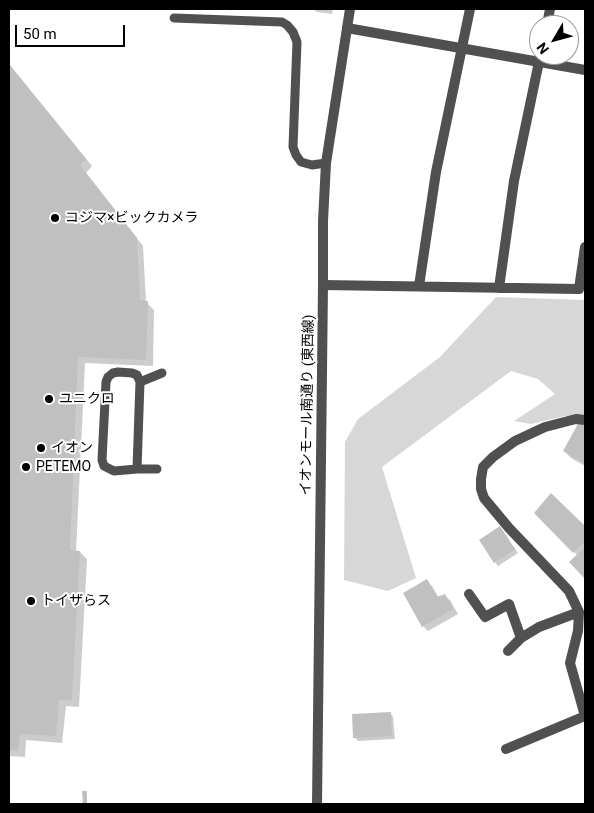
<!DOCTYPE html>
<meta charset="utf-8">
<style>
body{margin:0}
#map{position:relative;width:594px;height:813px;overflow:hidden;background:#fff;font-family:Roboto,sans-serif}
canvas{display:block}
.frame{position:absolute;inset:0;border:10px solid #000;pointer-events:none}
.north{position:absolute;left:529px;top:15px;width:50px;height:50px;box-sizing:border-box;background:#fff;border:1px solid #999;border-radius:50%;rotate:233deg;font-size:14px;font-weight:700;line-height:20px;text-align:center;color:#000}
.north::after{content:'';display:block;margin:auto;width:18px;height:22px;background:#000;clip-path:polygon(50% 0,100% 100%,50% 72%,0 100%)}
.scale{position:absolute;left:15px;top:25px;width:110px;height:22px;box-sizing:border-box;border:2px solid #000;border-top:0;padding-left:6px;font-size:15px;line-height:18px;white-space:nowrap;color:#000;-webkit-text-stroke:4px #fff;paint-order:stroke}
</style>
<div id="map">
<canvas width="594" height="813"></canvas>
<div class="frame"></div>
<div class="north">N</div>
<div class="scale">50 m</div>
</div>
<script>
const g = document.querySelector('canvas').getContext('2d');
g.lineJoin = 'round';
function paint(path, color) { g.fillStyle = color; g.fill(path, 'evenodd'); }
const shape = rows => new Path2D(rows.map(r => 'M' + r).join(''));
function stroke(path, color, width, dash) { g.strokeStyle = color; g.lineWidth = width; g.lineCap = dash ? 'butt' : 'round'; g.setLineDash(dash || []); g.stroke(path); }
function write(font, color, halo, rows, align = 'center') {
  g.font = font + ' Roboto,"Noto Sans JP",sans-serif'; g.lineWidth = 4; g.setLineDash([]); g.textBaseline = 'middle'; g.strokeStyle = halo; g.fillStyle = color; for (const [text, x, y, turn = 0] of rows) {
    g.save(); g.translate(x, y); g.rotate((+turn || 0) * Math.PI / 180); g.textAlign = isNaN(turn) ? turn : align; if (halo) g.strokeText(text, 0, 0); g.fillText(text, 0, 0); g.restore();
  }
}
const green = shape([
 [496,297,585,300,585,415,565,416,531,424,514,421,555,394,538,379,511,371,382,467,416,578,388,591,344,580,345,442,358,419,440,357]
]);
const shadow = shape([
 [313,9,333,9,332,14,317,12],
 [9,64,92,166,86,173,143,246,146,302,154,310,153,366,85,363,76,552,80,552,87,559,79,707,66,706,62,743,26,740,25,757,9,756],
 [580,424,585,427,585,466,571,458,564,451],
 [551,495,585,528,585,577,571,562,578,556,535,513],
 [500,528,518,553,498,566,495,562],
 [427,581,432,586,439,598,444,595,450,600,458,614,428,631,423,626],
 [390,713,393,717,395,739,358,741,354,737]
]);
const building = shape([
 [9,64,86,159,80,165,137,238,140,300,148,301,146,360,78,357,70,550,80,551,72,700,59,700,56,736,20,734,18,751,9,750],
 [579,422,585,426,585,464,563,451],
 [551,493,585,526,585,541,573,553,534,513],
 [500,526,515,549,494,563,479,540],
 [585,547,585,579,569,562],
 [427,579,437,597,445,594,453,609,422,627,403,593],
 [391,712,392,736,353,738,352,714],
 [82,791,87,791,87,804,83,804]
]);
const service = shape([
 [174,18,282,22,287,25,293,32,297,42,293,147,296,155,301,162,312,165,326,163],
 [118,372,132,373,137,375,140,382,137,469,114,471,104,466,102,460,106,382,108,377,113,373,118,372],
 [140,382,162,373],
 [137,469,157,469]
]);
const minor = shape([
 [547,25,550,9],
 [347,28,585,70],
 [323,285,579,289,585,247],
 [419,286,436,172,470,9],
 [499,288,514,181,540,57],
 [585,420,576,419,545,427,515,441,493,457,483,467,481,479,481,489,484,498,509,528,569,591,579,612,578,631,570,663,585,716],
 [469,594,485,617,509,604,521,638,539,627,579,612],
 [508,651,521,638],
 [506,749,585,716]
]);
const tertiary = shape([
 [317,804,323,285,323,221,326,163,350,9]
]);
const markers = [
 [55,218,5,"#000"],
 [49,399,5,"#000"],
 [41,448,5,"#000"],
 [26,467,5,"#000"],
 [31,601,5,"#000"]
];
const poiNames = [
 ["コジマ×ビックカメラ",65,218],
 ["ユニクロ",59,399],
 ["イオン",51,448],
 ["PETEMO",36,467],
 ["トイザらス",41,601]
];
const streetNames = [
 ["イオンモール南通り (東西線)",308,405,-89]
];
paint(green, '#d7d7d7');
paint(shadow, '#0003');
paint(building, '#c0c0c0');
stroke(service, '#505050', 9);
stroke(minor, '#505050', 10);
stroke(tertiary, '#505050', 10);
for (const [x, y, r, color] of markers) { const dot = new Path2D(); dot.arc(x, y, r, 0, 2 * Math.PI); g.fillStyle = color; g.fill(dot); stroke(dot, '#fff', 2); }
write('14px', '#000', '#fff', poiNames, 'left');
write('14px', '#000', '#fff', streetNames);
</script>
